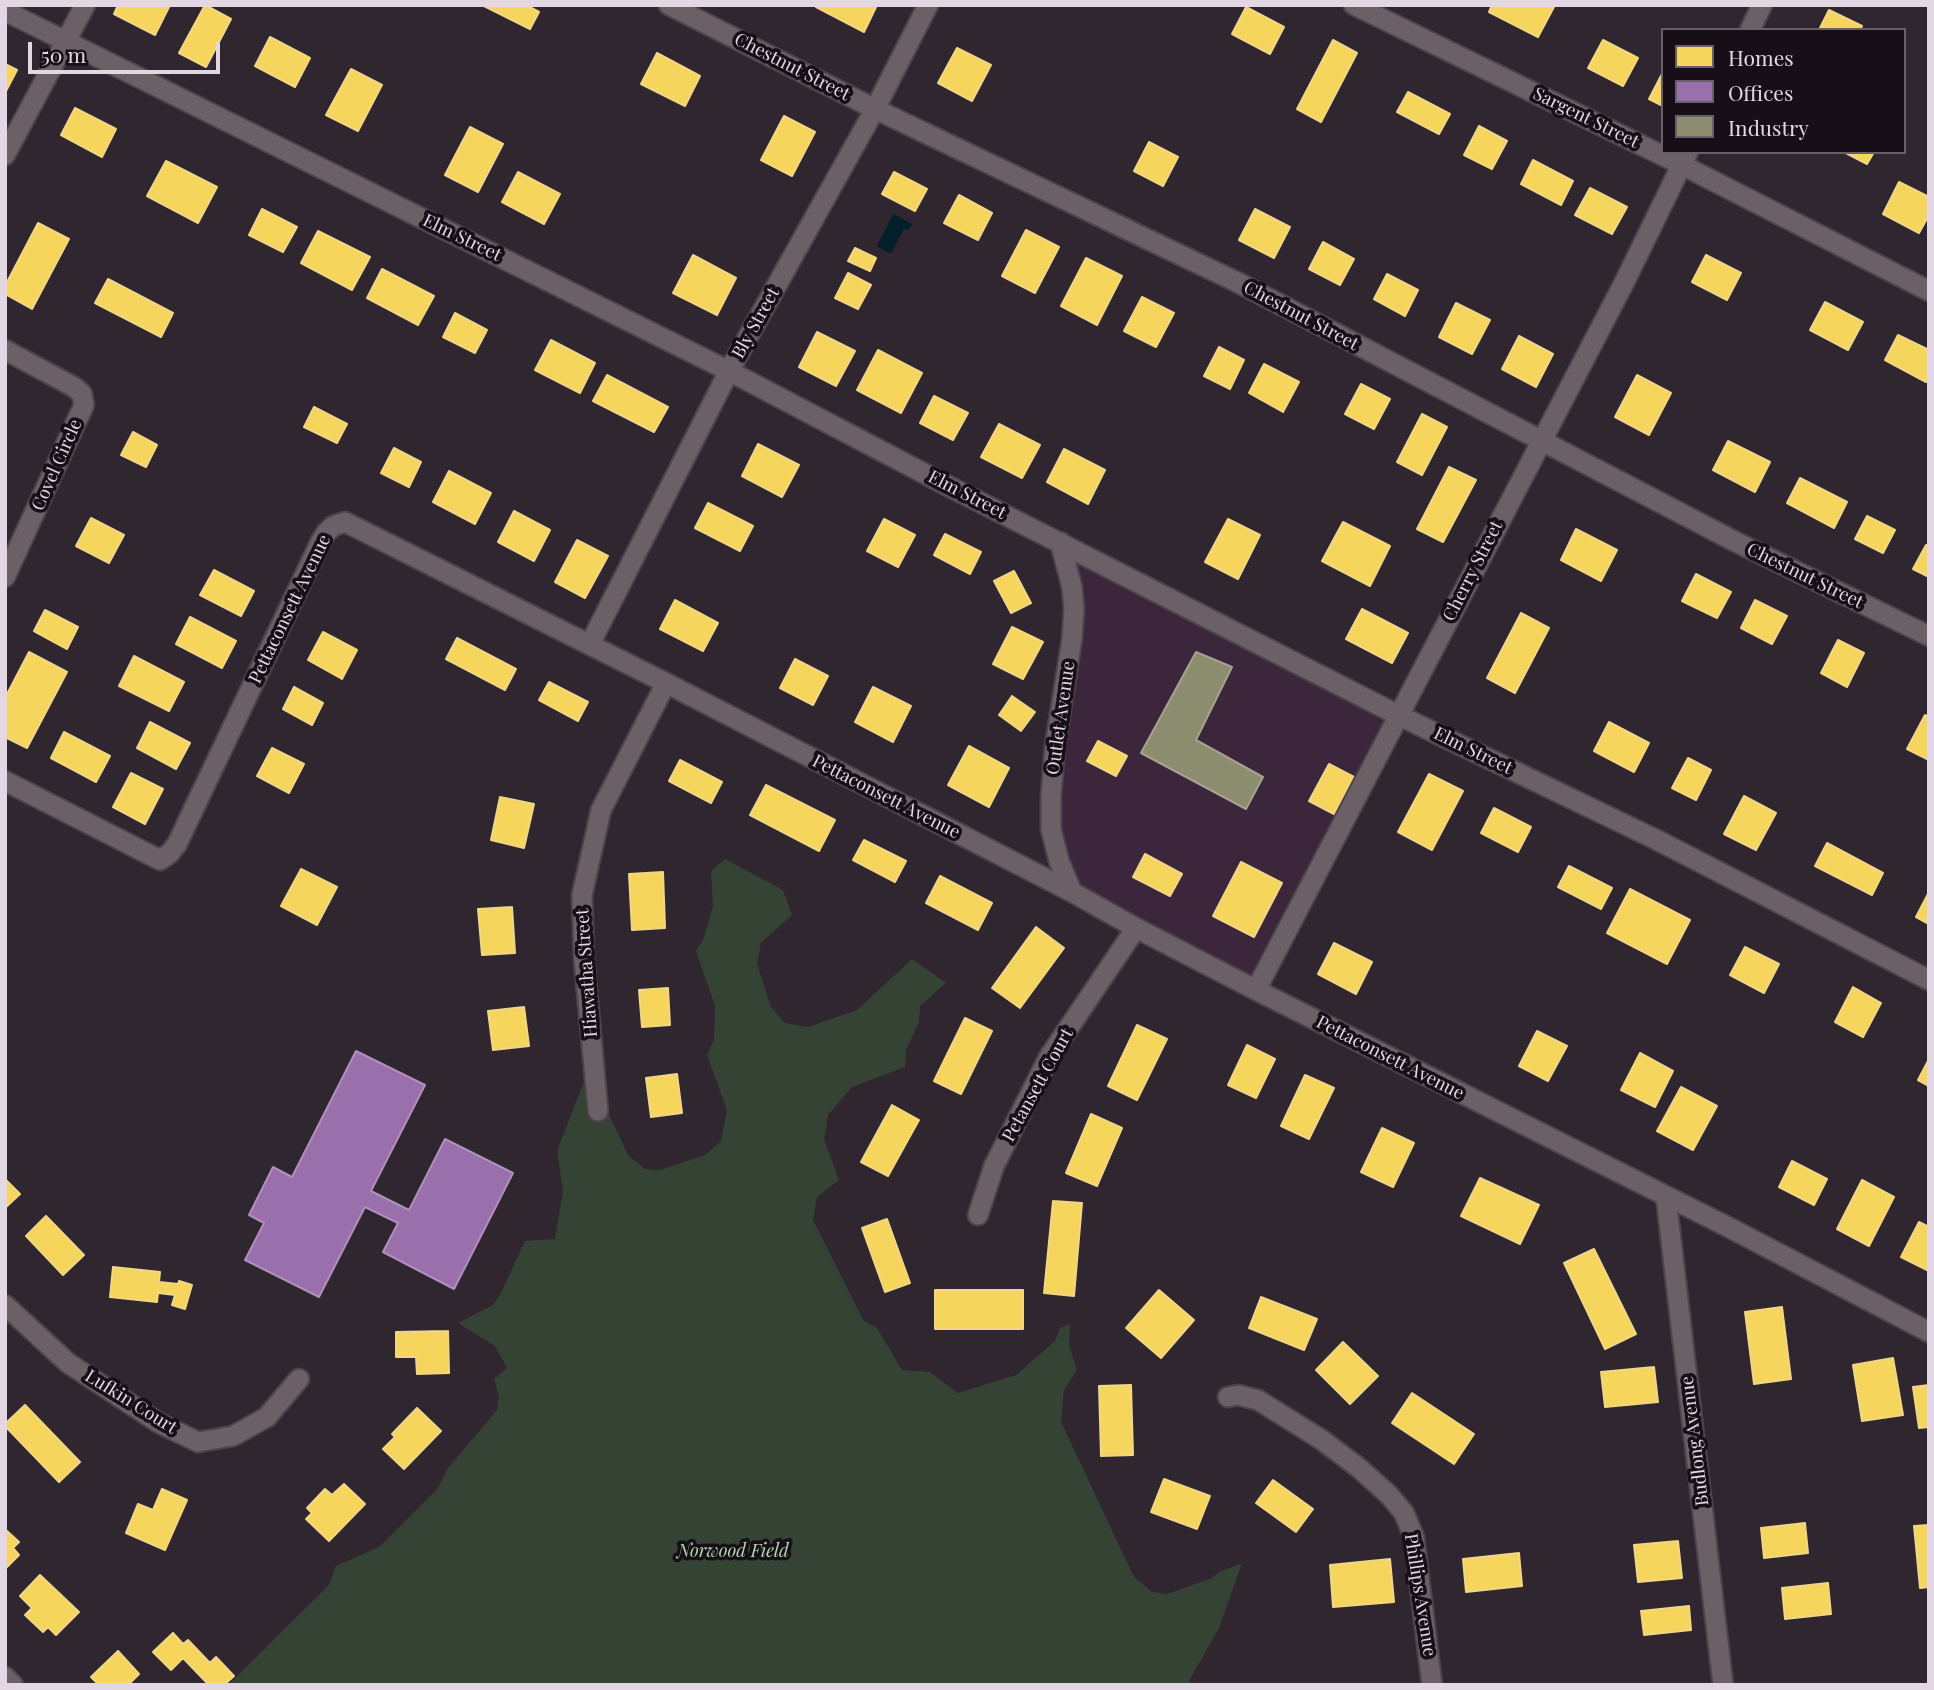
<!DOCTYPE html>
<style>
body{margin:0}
#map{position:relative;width:1934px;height:1690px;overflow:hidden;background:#302630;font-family:"Playfair Display",serif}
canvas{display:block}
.frame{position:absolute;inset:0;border:7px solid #e4d7e4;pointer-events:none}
.legend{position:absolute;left:1661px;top:28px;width:245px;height:126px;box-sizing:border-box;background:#170e17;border:2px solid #695e69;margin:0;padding:9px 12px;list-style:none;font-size:21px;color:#e4d7e4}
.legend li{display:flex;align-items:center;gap:14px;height:35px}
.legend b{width:35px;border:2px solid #695e69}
.scale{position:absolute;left:28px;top:42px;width:192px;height:32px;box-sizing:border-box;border:4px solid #e4d7e4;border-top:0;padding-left:9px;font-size:21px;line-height:24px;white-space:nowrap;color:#e4d7e4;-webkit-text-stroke:5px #170e17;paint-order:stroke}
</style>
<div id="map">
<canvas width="1934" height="1690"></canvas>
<div class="frame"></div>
<ul class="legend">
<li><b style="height:19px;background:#f6d55c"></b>Homes</li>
<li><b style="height:19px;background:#9970ab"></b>Offices</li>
<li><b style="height:19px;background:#8c8c6e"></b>Industry</li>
</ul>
<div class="scale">50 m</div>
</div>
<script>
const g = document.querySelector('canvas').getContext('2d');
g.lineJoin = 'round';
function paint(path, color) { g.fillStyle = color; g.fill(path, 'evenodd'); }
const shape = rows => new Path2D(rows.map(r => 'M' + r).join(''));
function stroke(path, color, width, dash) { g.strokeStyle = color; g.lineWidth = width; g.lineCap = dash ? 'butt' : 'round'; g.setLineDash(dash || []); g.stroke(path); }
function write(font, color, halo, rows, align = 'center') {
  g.font = font + ' "Playfair Display",serif'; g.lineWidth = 7; g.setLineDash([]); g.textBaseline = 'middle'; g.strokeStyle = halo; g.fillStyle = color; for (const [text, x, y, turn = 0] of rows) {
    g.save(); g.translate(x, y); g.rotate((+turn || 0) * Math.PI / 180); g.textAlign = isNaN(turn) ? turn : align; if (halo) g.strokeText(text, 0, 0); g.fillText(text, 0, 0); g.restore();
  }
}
const built = shape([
 [1065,553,1396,717,1259,990,1074,898,1051,804,1074,628]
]);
const green = shape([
 [725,859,783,890,792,915,761,943,757,964,771,1007,785,1023,808,1027,857,1010,912,959,946,983,920,1006,919,1022,906,1050,905,1067,852,1087,828,1115,824,1139,839,1180,817,1197,813,1220,863,1320,877,1328,902,1370,930,1372,958,1393,1016,1375,1055,1341,1060,1328,1070,1324,1069,1345,1077,1370,1064,1390,1061,1422,1134,1577,1152,1592,1167,1594,1212,1578,1219,1572,1242,1563,1219,1628,1189,1681,1192,1685,228,1685,329,1585,336,1566,379,1547,438,1488,448,1468,497,1410,499,1397,494,1379,507,1368,495,1346,458,1323,493,1305,500,1295,525,1241,555,1239,563,1191,557,1151,583,1084,596,1087,628,1155,645,1169,660,1170,705,1155,721,1141,727,1110,707,1055,714,1040,715,1006,696,951,703,940,713,906,711,871]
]);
const water = shape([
 [893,214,912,224,909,230,904,229,891,254,877,246]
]);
const homes = shape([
 [118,5,170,5,155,35,114,14,118,5],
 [205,5,231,19,206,67,179,53,205,5],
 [526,5,539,12,530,29,484,6,526,5],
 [816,5,877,5,864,32,816,7,816,5],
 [1492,5,1555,5,1538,37,1489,12,1492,5],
 [1246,7,1284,27,1270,54,1232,34,1246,7],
 [1829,10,1862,26,1860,30,1819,30,1829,10],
 [270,37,310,58,295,87,255,66,270,37],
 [1333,40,1357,53,1321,122,1297,109,1333,40],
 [1603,40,1638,58,1623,86,1588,68,1603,40],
 [957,48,991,65,972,101,938,83,957,48],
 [657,53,700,76,685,106,641,84,657,53],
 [5,64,17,70,5,93,5,64],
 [351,69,382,85,358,131,326,115,351,69],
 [1663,72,1663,106,1649,99,1663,72],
 [1408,92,1450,114,1439,134,1397,112,1408,92],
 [75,108,116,129,102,157,61,135,75,108],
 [784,116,815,132,792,176,761,160,784,116],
 [1479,126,1507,141,1492,169,1464,155,1479,126],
 [470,127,503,144,478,192,445,175,470,127],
 [1149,142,1178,157,1163,186,1134,171,1149,142],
 [1844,152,1874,152,1867,164,1844,152],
 [1533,160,1573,181,1561,205,1521,184,1533,160],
 [166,161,217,187,198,223,147,196,166,161],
 [518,172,560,194,544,224,502,202,518,172],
 [894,172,927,189,915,211,882,194,894,172],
 [1899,182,1929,197,1929,215,1919,233,1883,214,1899,182],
 [1590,188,1627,207,1612,234,1575,215,1590,188],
 [959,195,992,213,978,240,944,223,959,195],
 [262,209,297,227,283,252,249,235,262,209],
 [1255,209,1290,227,1274,258,1239,240,1255,209],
 [38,223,69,239,32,309,5,294,5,286,38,223],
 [1026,230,1059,247,1035,293,1002,276,1026,230],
 [318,231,370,257,352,290,301,263,318,231],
 [1323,242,1354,259,1340,285,1309,269,1323,242],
 [855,248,876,258,870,271,848,261,855,248],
 [693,255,736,278,717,315,673,293,693,255],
 [1706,255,1741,273,1727,300,1692,282,1706,255],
 [1086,258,1122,276,1097,325,1061,306,1086,258],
 [382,269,434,296,418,325,367,298,382,269],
 [848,273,871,285,858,309,835,298,848,273],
 [1387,274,1418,290,1405,316,1374,299,1387,274],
 [108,279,173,313,161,337,95,303,108,279],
 [1142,297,1174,313,1156,347,1124,331,1142,297],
 [1825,302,1863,322,1848,350,1810,330,1825,302],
 [1456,303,1490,320,1472,354,1439,337,1456,303],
 [455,313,487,330,475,353,443,337,455,313],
 [817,332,855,351,836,386,799,367,817,332],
 [1898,335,1929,350,1929,377,1926,382,1885,360,1898,335],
 [1519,336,1553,354,1536,387,1502,369,1519,336],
 [551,340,595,363,580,393,535,370,551,340],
 [1219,347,1244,360,1230,389,1204,376,1219,347],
 [878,350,922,373,901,413,857,390,878,350],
 [1264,364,1299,382,1283,412,1249,393,1264,364],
 [607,375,668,407,654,432,593,401,607,375],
 [1637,375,1671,393,1649,435,1615,417,1637,375],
 [1361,384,1390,399,1374,429,1345,414,1361,384],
 [934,396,968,413,953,440,920,423,934,396],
 [314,407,347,424,337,443,304,427,314,407],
 [1422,414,1447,427,1422,475,1397,462,1422,414],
 [999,424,1040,445,1022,478,981,457,999,424],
 [133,432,157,445,146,467,121,455,133,432],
 [1728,441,1770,462,1755,492,1713,470,1728,441],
 [758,444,799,465,782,497,742,476,758,444],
 [394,448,421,462,409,487,381,473,394,448],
 [1064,449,1105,470,1088,504,1047,482,1064,449],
 [1449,467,1476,480,1443,542,1417,529,1449,467],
 [449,471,491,493,475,524,433,502,449,471],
 [1800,478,1847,502,1834,528,1787,503,1800,478],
 [708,503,753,526,740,551,695,528,708,503],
 [514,511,550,530,534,561,498,542,514,511],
 [1867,516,1895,530,1883,553,1855,539,1867,516],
 [91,518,124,535,109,563,76,546,91,518],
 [884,519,915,535,898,567,867,551,884,519],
 [1228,519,1260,535,1238,579,1205,562,1228,519],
 [1343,522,1390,546,1370,586,1322,561,1343,522],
 [1576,529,1617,550,1601,581,1561,560,1576,529],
 [945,534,981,552,970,574,934,555,945,534],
 [577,540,608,556,585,598,555,582,577,540],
 [1926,545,1929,546,1929,577,1913,569,1926,545],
 [214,570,254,591,241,616,200,595,214,570],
 [1014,571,1031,603,1011,613,994,581,1014,571],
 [1696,574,1731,592,1717,618,1682,601,1696,574],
 [675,600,718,623,703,651,660,629,675,600],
 [1755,600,1787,616,1772,644,1741,628,1755,600],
 [1362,609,1408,633,1392,663,1346,639,1362,609],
 [45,610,78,627,67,649,34,631,45,610],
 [1521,613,1549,628,1515,693,1487,678,1521,613],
 [190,617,236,641,222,668,176,644,190,617],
 [1012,627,1043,642,1023,679,993,664,1012,627],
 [323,632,357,650,342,679,308,660,323,632],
 [457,638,516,669,505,690,446,659,457,638],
 [1838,640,1864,653,1847,687,1821,673,1838,640],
 [29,652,67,672,27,748,5,737,5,698,29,652],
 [134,656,184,682,169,711,119,686,134,656],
 [795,659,828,676,813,705,780,688,795,659],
 [549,682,588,702,578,721,539,700,549,682],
 [294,687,323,703,312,725,283,709,294,687],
 [873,687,911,706,893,742,855,722,873,687],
 [1012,696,1035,712,1021,731,999,715,1012,696],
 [1925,715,1929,717,1929,760,1907,749,1925,715],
 [150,722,190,743,176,769,137,748,150,722],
 [1609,722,1649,743,1634,772,1594,751,1609,722],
 [64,732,110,756,96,782,51,758,64,732],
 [1098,741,1127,756,1116,776,1087,761,1098,741],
 [969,746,1009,768,989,807,948,785,969,746],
 [272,748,304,764,289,793,257,776,272,748],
 [1688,758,1711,770,1696,800,1672,788,1688,758],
 [680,760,722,782,711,803,669,781,680,760],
 [1329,764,1354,777,1334,814,1309,801,1329,764],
 [131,773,163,789,145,824,113,807,131,773],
 [1429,774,1463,791,1432,850,1398,832,1429,774],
 [766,785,835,820,819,851,750,815,766,785],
 [1744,796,1776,813,1756,850,1724,834,1744,796],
 [500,797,534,804,524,848,491,840,500,797],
 [1494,808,1531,827,1518,852,1481,833,1494,808],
 [864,840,906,861,895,882,853,860,864,840],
 [1827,843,1883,873,1872,895,1815,866,1827,843],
 [1145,854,1182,874,1170,896,1133,877,1145,854],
 [1241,862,1282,883,1254,937,1213,916,1241,862],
 [1569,866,1612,888,1601,909,1558,887,1569,866],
 [301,869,337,887,317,925,281,906,301,869],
 [663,872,665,928,632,930,629,874,663,872],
 [940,876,992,903,978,930,926,903,940,876],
 [1630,889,1690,920,1667,964,1607,933,1630,889],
 [1929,892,1929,924,1916,917,1929,892],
 [512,907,515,953,482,955,478,909,512,907],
 [1036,927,1064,948,1020,1008,992,988,1036,927],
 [1334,943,1372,962,1356,994,1318,974,1334,943],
 [1745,947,1779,964,1764,993,1730,975,1745,947],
 [1853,987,1881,1003,1863,1037,1835,1022,1853,987],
 [668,988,670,1025,642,1027,639,990,668,988],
 [524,1007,529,1046,493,1050,488,1011,524,1007],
 [965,1018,992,1031,961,1094,934,1081,965,1018],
 [1137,1025,1167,1039,1137,1100,1108,1086,1137,1025],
 [1537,1031,1567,1046,1548,1081,1519,1066,1537,1031],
 [1247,1045,1275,1059,1256,1098,1228,1085,1247,1045],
 [1640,1053,1673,1071,1655,1107,1621,1090,1640,1053],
 [1929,1059,1929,1086,1918,1080,1929,1059],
 [677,1074,682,1113,651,1117,646,1078,677,1074],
 [1305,1075,1334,1088,1309,1139,1281,1126,1305,1075],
 [1681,1087,1717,1106,1693,1150,1657,1131,1681,1087],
 [892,1105,919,1120,888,1176,861,1162,892,1105],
 [1091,1114,1122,1128,1097,1186,1066,1173,1091,1114],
 [1382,1128,1414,1143,1393,1187,1361,1172,1382,1128],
 [1792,1161,1827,1179,1814,1205,1779,1187,1792,1161],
 [1480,1178,1539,1205,1520,1244,1461,1216,1480,1178],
 [5,1179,20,1194,5,1208,5,1179],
 [1862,1180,1894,1197,1869,1246,1837,1229,1862,1180],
 [1053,1201,1082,1203,1074,1296,1044,1293,1053,1201],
 [46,1216,84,1255,63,1275,26,1236,46,1216],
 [887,1219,910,1283,885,1292,862,1228,887,1219],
 [1919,1222,1929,1227,1929,1271,1901,1257,1919,1222],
 [1594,1249,1636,1334,1605,1349,1564,1263,1594,1249],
 [113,1267,160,1272,159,1282,178,1284,179,1281,192,1285,185,1309,172,1305,175,1295,158,1293,157,1302,110,1297,113,1267],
 [935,1290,1023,1290,1023,1329,935,1329,935,1290],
 [1159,1290,1194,1320,1161,1358,1126,1328,1159,1290],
 [1261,1297,1317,1319,1304,1350,1249,1328,1261,1297],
 [1782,1307,1791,1379,1754,1384,1745,1312,1782,1307],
 [448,1331,449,1373,417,1374,416,1357,396,1357,396,1332,448,1331],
 [1343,1342,1378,1376,1350,1404,1316,1370,1343,1342],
 [1893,1358,1903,1415,1862,1421,1853,1365,1893,1358],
 [1654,1367,1658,1402,1605,1407,1601,1372,1654,1367],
 [1131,1385,1133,1455,1101,1456,1099,1386,1131,1385],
 [1929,1385,1929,1427,1919,1428,1913,1387,1929,1385],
 [1412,1393,1474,1434,1454,1464,1392,1423,1412,1393],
 [25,1405,80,1462,59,1482,5,1426,5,1424,25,1405],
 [417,1408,441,1431,404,1469,383,1449,395,1437,392,1434,417,1408],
 [1164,1479,1210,1496,1197,1529,1151,1512,1164,1479],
 [1273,1480,1313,1509,1296,1532,1256,1503,1273,1480],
 [344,1484,365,1504,329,1541,306,1519,312,1513,307,1508,325,1489,332,1495,344,1484],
 [162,1489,187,1500,165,1550,126,1533,138,1504,153,1510,162,1489],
 [1805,1523,1808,1553,1764,1558,1761,1528,1805,1523],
 [1929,1525,1929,1587,1920,1588,1914,1526,1929,1525],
 [7,1531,19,1542,13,1548,19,1555,5,1569,5,1533,7,1531],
 [1678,1541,1682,1578,1638,1582,1634,1545,1678,1541],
 [1519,1553,1522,1586,1466,1592,1463,1559,1519,1553],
 [1390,1559,1394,1602,1333,1607,1330,1565,1390,1559],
 [40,1575,79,1612,56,1635,48,1627,43,1632,25,1615,32,1608,20,1596,40,1575],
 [1828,1583,1831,1614,1785,1619,1782,1588,1828,1583],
 [1689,1606,1691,1630,1644,1635,1641,1611,1689,1606],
 [173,1633,183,1644,188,1640,210,1663,216,1657,234,1676,224,1685,209,1685,183,1658,171,1670,153,1652,173,1633],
 [118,1651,139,1674,128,1685,99,1685,91,1677,118,1651]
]);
const offices = shape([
 [356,1051,425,1085,371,1191,409,1210,445,1139,513,1173,454,1289,383,1252,398,1223,365,1207,319,1297,245,1260,264,1223,249,1215,273,1167,292,1177,356,1051]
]);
const industry = shape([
 [1196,652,1232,667,1196,740,1263,777,1246,809,1141,753,1196,652]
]);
const minor = shape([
 [669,5,875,109,1239,283,1734,541,1929,636],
 [1354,5,1682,165,1929,291],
 [5,11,729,371,950,487,1398,715,1657,840,1929,980],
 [1750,30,1762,5],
 [5,155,85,5],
 [5,350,74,387,82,394,84,405,5,577],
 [1060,542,1072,587,1074,609,1072,639,1055,746,1051,796,1051,829,1059,861,1072,892],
 [590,644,729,371,875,109,928,5],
 [5,781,160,860,170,853,177,844,321,541,326,533,333,526,345,522,666,683,1072,892,1136,928,1256,990,1732,1229,1929,1332],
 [1256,990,1624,283,1688,152],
 [598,1111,584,959,582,895,601,810,666,683],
 [1666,1197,1723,1685],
 [978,1215,994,1166,1049,1057,1136,928],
 [5,1305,68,1363,159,1423,198,1442,233,1436,267,1417,299,1379],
 [1228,1397,1238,1395,1258,1400,1322,1440,1359,1468,1389,1495,1404,1513,1414,1537,1432,1685],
 [5,1677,13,1685]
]);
const streetNames = [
 ["Chestnut Street",792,67,27],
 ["Sargent Street",1586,118,26],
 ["Elm Street",462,238,26],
 ["Chestnut Street",1301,316,28],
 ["Bly Street",756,323,-61],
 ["Covel Circle",57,465,-66],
 ["Elm Street",967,495,27],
 ["Cherry Street",1473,571,-63],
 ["Chestnut Street",1805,576,26],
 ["Pettaconsett Avenue",290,609,-64],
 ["Outlet Avenue",1061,718,-82],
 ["Elm Street",1473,751,26],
 ["Pettaconsett Avenue",886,797,27],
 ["Hiawatha Street",587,973,-94],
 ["Pettaconsett Avenue",1390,1058,27],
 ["Petansett Court",1038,1085,-61],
 ["Lufkin Court",131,1402,32],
 ["Budlong Avenue",1695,1441,-97],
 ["Phillips Avenue",1420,1595,81]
];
const parkNames = [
 ["Norwood Field",733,1551]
];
paint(built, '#3c263c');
paint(green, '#344333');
paint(water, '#041f2c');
paint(homes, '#f6d55c');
stroke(homes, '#f1d685', 2);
paint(offices, '#9970ab');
stroke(offices, '#b08fbc', 2);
paint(industry, '#8c8c6e');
stroke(industry, '#a6a291', 2);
stroke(minor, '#4c434c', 23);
stroke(minor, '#6b6066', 19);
write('18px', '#e4d7e4', '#170e17', streetNames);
write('italic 18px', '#b1dbad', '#170e17', parkNames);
</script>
